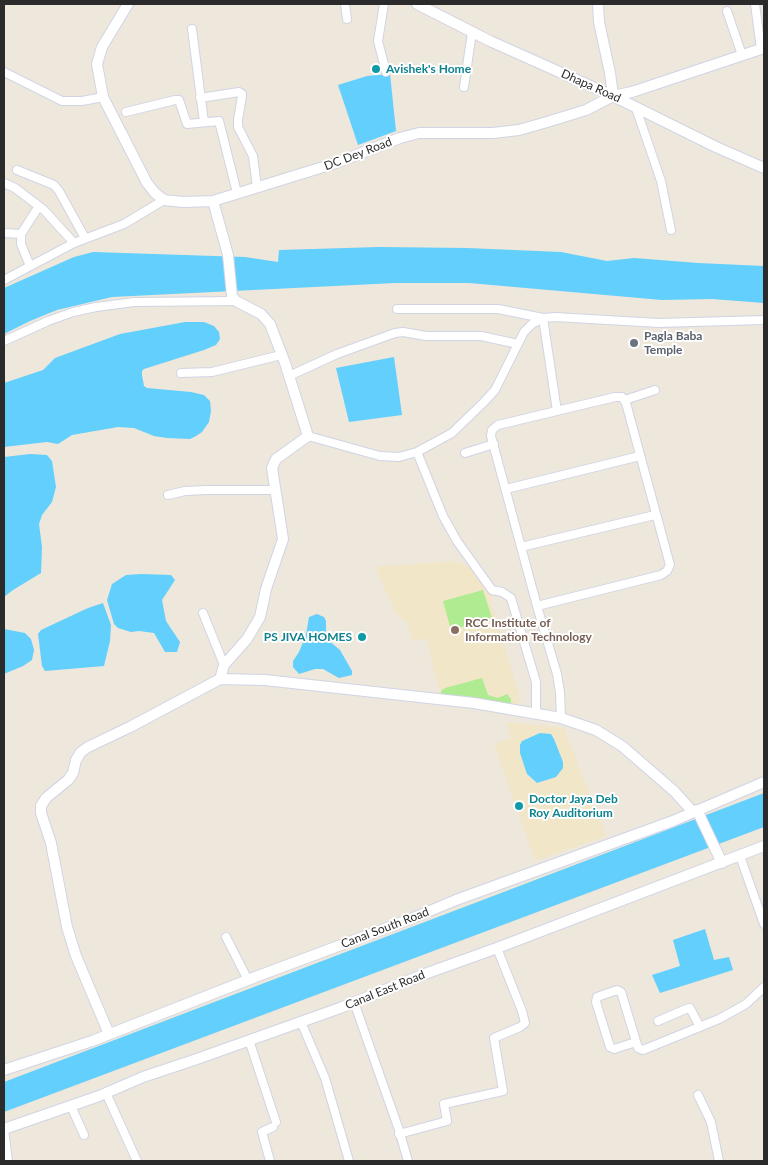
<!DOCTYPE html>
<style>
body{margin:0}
#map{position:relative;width:768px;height:1165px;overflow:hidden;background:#eee7db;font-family:Lato,sans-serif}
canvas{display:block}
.frame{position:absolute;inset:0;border:5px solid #2b2b2b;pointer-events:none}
</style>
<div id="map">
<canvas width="768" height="1165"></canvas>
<div class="frame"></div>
</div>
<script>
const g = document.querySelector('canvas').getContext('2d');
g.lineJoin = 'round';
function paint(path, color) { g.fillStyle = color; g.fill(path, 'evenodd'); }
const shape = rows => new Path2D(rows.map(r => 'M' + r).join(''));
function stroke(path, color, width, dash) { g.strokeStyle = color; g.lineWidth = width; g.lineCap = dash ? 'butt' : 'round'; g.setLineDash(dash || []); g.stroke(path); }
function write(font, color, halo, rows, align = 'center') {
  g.font = font + ' Lato,sans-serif'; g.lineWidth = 4; g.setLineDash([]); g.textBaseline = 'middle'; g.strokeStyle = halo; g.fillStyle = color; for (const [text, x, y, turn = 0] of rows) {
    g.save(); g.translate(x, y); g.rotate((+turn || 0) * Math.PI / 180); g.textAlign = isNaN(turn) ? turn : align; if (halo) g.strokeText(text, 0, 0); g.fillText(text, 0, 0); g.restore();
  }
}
const education = shape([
 [453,561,463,564,473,569,492,595,491,601,519,695,520,707,441,694,434,672,427,639,412,640,407,622,401,619,395,612,375,567],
 [506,722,564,728,606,836,535,861,494,744,511,738]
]);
const green = shape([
 [483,590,492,618,451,630,443,601],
 [482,678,488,695,498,698,507,694,511,699,511,703,507,706,443,696,441,693,441,691,445,688]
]);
const water = shape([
 [390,74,396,131,358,145,338,85,367,76],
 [379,247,467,248,561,252,607,261,634,258,698,263,764,266,764,303,712,299,662,300,469,283,395,283,112,297,57,310,30,321,4,334,4,288,74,257,93,252,245,257,278,262,279,250],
 [185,322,204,322,214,326,219,332,220,339,216,345,204,350,144,369,142,371,142,375,144,386,147,388,191,392,204,395,210,401,211,411,209,422,202,432,196,436,190,439,167,438,154,436,134,428,118,427,72,435,58,444,47,442,4,447,4,383,43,370,55,358,120,334],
 [394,357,402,415,349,422,336,368],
 [30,454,47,455,52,461,56,487,52,502,42,515,39,524,42,547,41,573,13,590,4,597,4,457],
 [141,574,171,575,175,580,162,600,166,621,180,642,177,652,165,652,154,633,139,631,131,632,118,628,114,624,107,600,112,584,126,575],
 [103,603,111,625,110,641,104,666,45,671,42,666,38,634,41,630,88,608],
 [317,614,324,617,326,621,326,636,328,640,340,650,352,671,352,675,339,678,323,669,315,669,299,674,293,667,293,661,299,652,306,635,309,617],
 [4,629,25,633,31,639,34,650,32,660,23,666,4,674],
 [540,733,551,734,554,739,563,762,563,768,556,777,537,783,527,774,520,753,520,745,522,741],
 [764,793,764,827,4,1112,4,1082],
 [705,929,714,960,729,957,733,970,660,993,652,975,680,966,673,940]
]);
const street = shape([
 [345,4,347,19],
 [384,4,378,41,386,72],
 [755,4,761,49],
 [727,11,742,55],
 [192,29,204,122],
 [4,72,62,101,82,101,103,97],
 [464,87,472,32],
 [200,98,239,92,242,94,242,96,238,120,238,127,253,156,257,187],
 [636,108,661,181,671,230],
 [126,112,175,100,179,100,187,124,219,121,237,193],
 [17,170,54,185,59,191,85,238],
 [4,183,15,188,44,210,74,243],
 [4,233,21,234],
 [30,266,21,244,21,234,39,206],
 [4,280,74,243,124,224,164,200],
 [397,309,498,309,543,318,557,411],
 [4,341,48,321,73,312,96,307,134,302,236,301],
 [181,373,212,372,281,355],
 [289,376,337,354,395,333,403,332,426,336,481,336,518,344],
 [625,400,655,390],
 [308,436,380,456,399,457,417,452,452,433,484,402,495,390,524,332,532,324,543,318,555,317,659,323,764,320],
 [417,452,443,516,457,541,492,590,502,592,511,598,536,682,536,714],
 [465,453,494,444],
 [506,489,640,456],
 [168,495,185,491,206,490,275,490],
 [521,547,655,515],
 [537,606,661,575,667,571,670,565,626,403,622,397,615,397,498,425,492,430,491,436,537,606,557,674,560,692,561,718],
 [203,613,224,665],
 [740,856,764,924],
 [226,937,248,980],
 [354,1002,399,1130,408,1161],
 [658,1021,686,1009,690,1008,700,1027],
 [301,1022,325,1078,349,1161],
 [249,1040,276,1122],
 [636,1042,614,1049,610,1047,596,1002,597,997,617,990,621,992,622,995,638,1048,643,1050,719,1019,746,1004,764,987],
 [106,1093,137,1161],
 [698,1095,711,1122,719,1161],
 [71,1106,84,1135],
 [4,1129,8,1161],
 [399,1134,447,1121,444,1104,503,1091,494,1038,520,1027,525,1023,522,1011,497,948],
 [270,1161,262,1132,273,1127]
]);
const secondary = shape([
 [128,4,102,47,97,64,103,97,147,183,155,193,164,200,183,202,213,201,336,163,400,138,419,133,493,133,519,130,547,122,586,110,613,96,632,92,764,48],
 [417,4,490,41,613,96,716,147,764,168],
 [598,4,599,22,610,73,613,96],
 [213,201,228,255,232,296,236,301,261,314,270,324,285,363,308,436,276,459,272,468,283,539,266,589,260,617,247,639,224,665,220,679],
 [697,810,722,863],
 [109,1034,76,956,67,927,51,843,41,813,41,806,46,798,68,780,73,773,76,760,81,752,88,747,130,727,220,679,265,680,474,703,561,718,596,730,622,746,674,791,693,812],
 [4,1070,92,1041,258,976,408,920,456,900,673,821,764,782],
 [4,1129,99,1096,143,1077,194,1060,340,1008,422,975,497,948,764,846]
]);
const markers = [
 [376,69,5,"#0f9aa8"],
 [634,343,5,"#6b7280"],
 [455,630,5,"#8d6e63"],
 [362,637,5,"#0f9aa8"],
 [519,806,5,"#0f9aa8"]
];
const cultureNames = [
 ["Avishek's Home",386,69],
 ["PS JIVA HOMES",352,637,"right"],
 ["Doctor Jaya Deb",529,799],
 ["Roy Auditorium",529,813]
];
const streetNames = [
 ["Dhapa Road",591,86,24],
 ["DC Dey Road",358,154,-21],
 ["Canal South Road",385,928,-21],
 ["Canal East Road",385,990,-22]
];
const worshipNames = [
 ["Pagla Baba",644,336],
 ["Temple",644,350]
];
const educationNames = [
 ["RCC Institute of",465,623],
 ["Information Technology",465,637]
];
paint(education, '#f2e6c9');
paint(green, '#aeeb91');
paint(water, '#62cffc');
stroke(street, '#d0d4e5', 10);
stroke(secondary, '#d0d4e5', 12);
stroke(street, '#fff', 8);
stroke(secondary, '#fff', 10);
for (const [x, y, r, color] of markers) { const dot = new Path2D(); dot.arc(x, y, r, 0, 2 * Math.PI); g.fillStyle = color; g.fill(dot); stroke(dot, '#fff', 2); }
write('bold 12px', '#0d838f', '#fff', cultureNames, 'left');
write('12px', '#2b2b2b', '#fff', streetNames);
write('bold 12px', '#5b616d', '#fff', worshipNames, 'left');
write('bold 12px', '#785e54', '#fff', educationNames, 'left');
</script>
